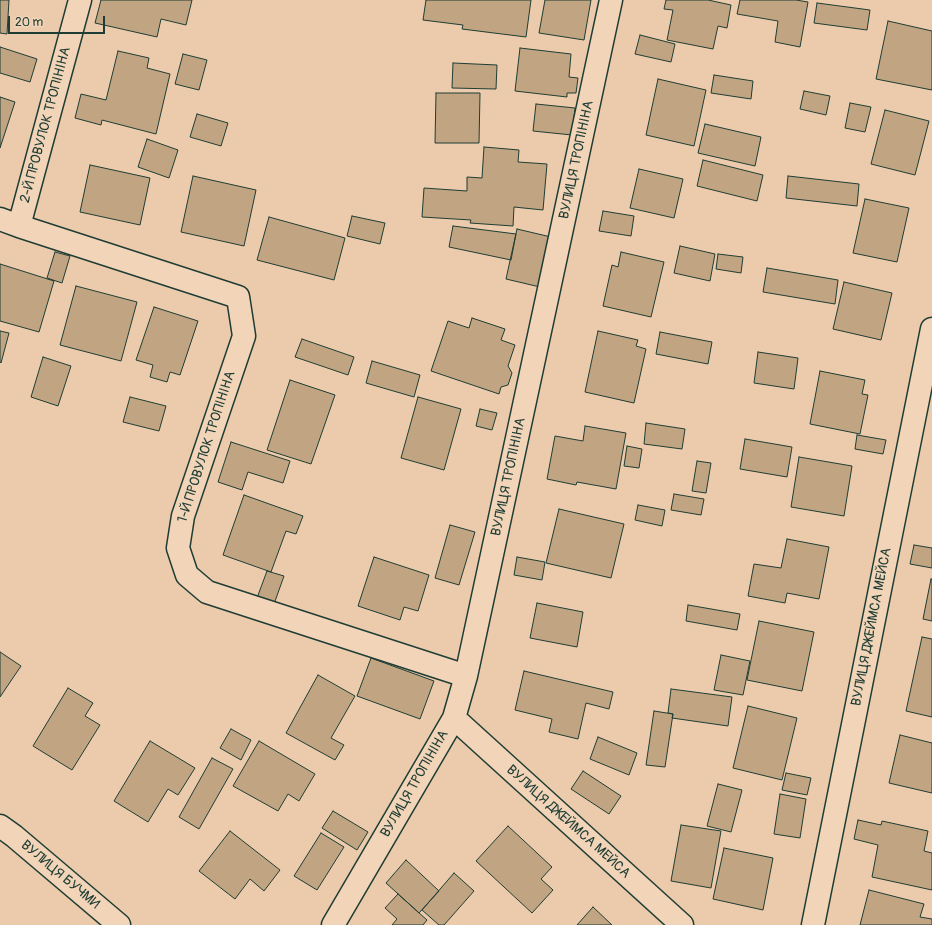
<!DOCTYPE html>
<meta charset="utf-8">
<style>
body{margin:0}
#map{position:relative;width:932px;height:925px;overflow:hidden;background:#ebcbab;font-family:Pangolin,sans-serif}
canvas{display:block}
.scale{position:absolute;left:8px;top:16px;width:97px;height:18px;box-sizing:border-box;border:2px solid #1f3d34;border-top:0;padding-left:5px;font-size:12px;line-height:14px;white-space:nowrap;color:#1f3d34;-webkit-text-stroke:3px #f2d4b8;paint-order:stroke}
</style>
<div id="map">
<canvas width="932" height="925"></canvas>
<div class="scale">20 m</div>
</div>
<script>
const g = document.querySelector('canvas').getContext('2d');
g.lineJoin = 'round';
function paint(path, color) { g.fillStyle = color; g.fill(path, 'evenodd'); }
const shape = rows => new Path2D(rows.map(r => 'M' + r).join(''));
function stroke(path, color, width, dash) { g.strokeStyle = color; g.lineWidth = width; g.lineCap = dash ? 'butt' : 'round'; g.setLineDash(dash || []); g.stroke(path); }
function write(font, color, halo, rows, align = 'center') {
  g.font = font + ' Pangolin,sans-serif'; g.lineWidth = 3; g.setLineDash([]); g.textBaseline = 'middle'; g.strokeStyle = halo; g.fillStyle = color; for (const [text, x, y, turn = 0] of rows) {
    g.save(); g.translate(x, y); g.rotate((+turn || 0) * Math.PI / 180); g.textAlign = isNaN(turn) ? turn : align; if (halo) g.strokeText(text, 0, 0); g.fillText(text, 0, 0); g.restore();
  }
}
const building = shape([
 [0,0,9,0,7,34,0,33,0,0],
 [101,0,192,0,186,25,161,19,157,37,95,23,101,0],
 [426,0,531,0,526,37,462,29,463,25,423,20,426,0],
 [545,0,591,0,584,40,539,33,545,0],
 [666,0,708,0,731,5,727,28,718,26,713,49,667,40,673,10,664,9,666,0],
 [740,0,796,0,808,2,800,47,775,42,778,21,737,14,740,0],
 [817,3,870,10,867,30,814,23,817,3],
 [888,21,932,31,932,90,876,79,888,21],
 [640,35,675,44,671,62,635,54,640,35],
 [0,47,37,59,30,82,0,73,0,47],
 [520,48,571,54,569,77,578,78,576,93,567,93,567,97,515,91,520,48],
 [118,51,149,58,147,68,170,74,156,134,102,120,101,125,75,118,81,94,106,100,118,51],
 [183,54,207,60,199,90,175,84,183,54],
 [453,63,497,65,496,89,452,88,453,63],
 [714,75,753,81,751,99,711,93,714,75],
 [658,79,706,90,694,146,646,135,658,79],
 [804,91,830,96,826,115,800,109,804,91],
 [436,93,480,93,479,143,435,143,436,93],
 [0,97,15,102,0,148,0,97],
 [850,103,871,107,865,132,845,128,850,103],
 [536,104,575,108,572,135,533,131,536,104],
 [885,110,929,121,915,175,871,164,885,110],
 [197,114,228,123,221,146,190,137,197,114],
 [705,124,761,137,755,166,698,153,705,124],
 [147,139,178,150,169,178,138,167,147,139],
 [484,147,519,150,518,162,547,164,543,210,514,207,513,226,470,223,471,220,422,217,424,188,467,191,467,177,482,178,484,147],
 [703,160,763,175,757,201,697,186,703,160],
 [90,165,150,178,140,225,80,212,90,165],
 [639,169,683,179,674,218,630,208,639,169],
 [193,176,256,190,244,246,181,232,193,176],
 [788,176,859,184,857,206,786,198,788,176],
 [865,199,909,208,897,262,853,253,865,199],
 [603,211,634,216,631,236,599,231,603,211],
 [352,216,385,223,380,244,347,236,352,216],
 [269,217,345,238,334,280,257,260,269,217],
 [453,226,516,234,511,260,449,247,453,226],
 [517,229,551,237,540,287,506,279,517,229],
 [680,246,715,254,710,281,674,273,680,246],
 [55,252,70,256,62,283,47,278,55,252],
 [621,252,664,262,651,317,603,306,612,265,618,267,621,252],
 [718,254,743,257,741,273,716,269,718,254],
 [0,264,54,281,39,332,0,321,0,264],
 [767,268,838,280,835,304,763,292,767,268],
 [844,282,892,293,881,340,833,329,844,282],
 [76,286,137,302,121,361,60,345,76,286],
 [154,307,198,321,180,375,170,372,167,382,150,377,153,365,136,360,154,307],
 [472,318,505,329,501,340,515,345,508,366,512,373,508,385,501,387,499,394,431,371,448,321,469,328,472,318],
 [0,331,9,333,1,363,0,362,0,331],
 [598,331,638,340,636,346,646,349,634,403,585,392,598,331],
 [660,332,712,342,708,364,656,354,660,332],
 [302,339,354,357,348,375,295,357,302,339],
 [758,352,798,358,794,389,754,383,758,352],
 [43,357,71,366,58,406,31,397,43,357],
 [372,361,420,375,414,397,366,383,372,361],
 [820,371,865,380,862,394,868,395,860,434,810,424,820,371],
 [290,380,335,395,311,464,267,450,290,380],
 [130,397,166,406,159,431,123,422,130,397],
 [418,397,461,409,444,470,401,458,418,397],
 [480,409,497,413,492,430,476,426,480,409],
 [646,423,685,429,682,449,644,444,646,423],
 [585,426,626,433,616,489,577,482,576,485,547,479,555,436,583,441,585,426],
 [857,435,886,440,883,454,855,449,857,435],
 [745,439,792,447,787,477,740,469,745,439],
 [231,442,290,461,283,483,248,472,242,490,218,482,231,442],
 [627,446,642,449,639,468,624,466,627,446],
 [799,457,852,466,844,516,791,507,799,457],
 [697,461,711,463,706,493,692,491,697,461],
 [674,494,704,499,701,515,671,510,674,494],
 [244,495,303,516,296,534,286,531,271,572,223,555,244,495],
 [638,505,665,510,662,526,635,520,638,505],
 [559,509,624,524,611,578,546,563,559,509],
 [450,525,475,532,459,585,435,578,450,525],
 [787,539,829,547,819,599,787,593,785,603,748,596,754,564,781,568,787,539],
 [914,545,932,548,932,568,910,564,914,545],
 [374,557,429,575,418,611,404,607,400,620,358,606,374,557],
 [517,557,545,562,542,580,514,575,517,557],
 [267,571,284,576,274,604,257,598,267,571],
 [931,579,932,579,932,621,923,619,931,579],
 [537,603,583,612,577,647,530,638,537,603],
 [688,605,740,614,737,630,686,621,688,605],
 [759,621,814,632,802,691,747,680,759,621],
 [922,637,932,639,932,717,906,711,922,637],
 [0,652,21,666,0,697,0,652],
 [721,655,750,661,743,695,714,690,721,655],
 [371,658,434,681,420,719,357,696,371,658],
 [524,671,613,692,609,709,586,703,578,739,549,732,552,719,515,710,524,671],
 [318,675,355,696,331,738,344,745,335,760,286,733,318,675],
 [68,688,93,703,85,716,100,725,72,770,33,746,68,688],
 [671,689,732,697,728,726,672,718,673,714,668,713,671,689],
 [748,706,797,718,782,780,733,768,748,706],
 [654,711,673,714,665,767,646,765,654,711],
 [231,729,251,740,241,760,220,748,231,729],
 [900,735,932,743,932,793,889,783,900,735],
 [598,737,637,753,629,775,590,759,598,737],
 [150,741,195,768,178,795,168,789,148,822,114,801,150,741],
 [259,741,315,774,299,801,288,794,278,811,233,786,259,741],
 [212,758,233,769,199,829,179,817,212,758],
 [583,771,621,796,609,814,571,789,583,771],
 [786,773,811,778,807,795,782,790,786,773],
 [718,784,742,790,731,832,707,826,718,784],
 [780,794,806,799,800,838,774,834,780,794],
 [333,811,368,832,357,850,322,828,333,811],
 [858,820,881,825,882,821,928,831,924,851,932,853,932,890,872,877,878,845,854,839,858,820],
 [681,825,721,831,711,888,671,881,681,825],
 [508,826,552,867,541,879,553,890,532,913,476,861,508,826],
 [230,831,280,870,264,891,250,879,235,899,199,871,230,831],
 [321,833,344,847,317,890,294,876,321,833],
 [724,848,773,858,763,910,713,899,724,848],
 [406,860,439,891,419,913,386,883,406,860],
 [454,873,474,891,444,925,439,925,422,910,454,873],
 [869,890,924,904,920,917,932,919,932,925,860,925,869,890],
 [398,894,427,920,423,925,392,925,397,919,385,908,398,894],
 [593,907,612,925,577,925,593,907]
]);
const minor = shape([
 [0,219,19,226,238,297,244,336,183,516,178,548,187,575,207,592,466,676],
 [19,226,80,0],
 [454,718,682,925],
 [0,826,14,836,119,925],
 [333,925,454,718,466,676,611,0],
 [813,925,932,329]
]);
const streetNames = [
 ["2-Й ПРОВУЛОК ТРОПІНІНА",46,125,-75],
 ["ВУЛИЦЯ ТРОПІНІНА",577,160,-78],
 ["1-Й ПРОВУЛОК ТРОПІНІНА",207,447,-72],
 ["ВУЛИЦЯ ТРОПІНІНА",509,477,-78],
 ["ВУЛИЦЯ ДЖЕЙМСА МЕЙСА",872,627,-79],
 ["ВУЛИЦЯ ТРОПІНІНА",415,784,-60],
 ["ВУЛИЦЯ ДЖЕЙМСА МЕЙСА",568,822,42],
 ["ВУЛИЦЯ БУЧМИ",60,875,40]
];
paint(building, '#c1a481');
stroke(building, '#1f3d34', 1);
stroke(minor, '#1f3d34', 25);
stroke(minor, '#f2d4b8', 22);
write('14px', '#1f3d34', '#f2d4b8', streetNames);
</script>
